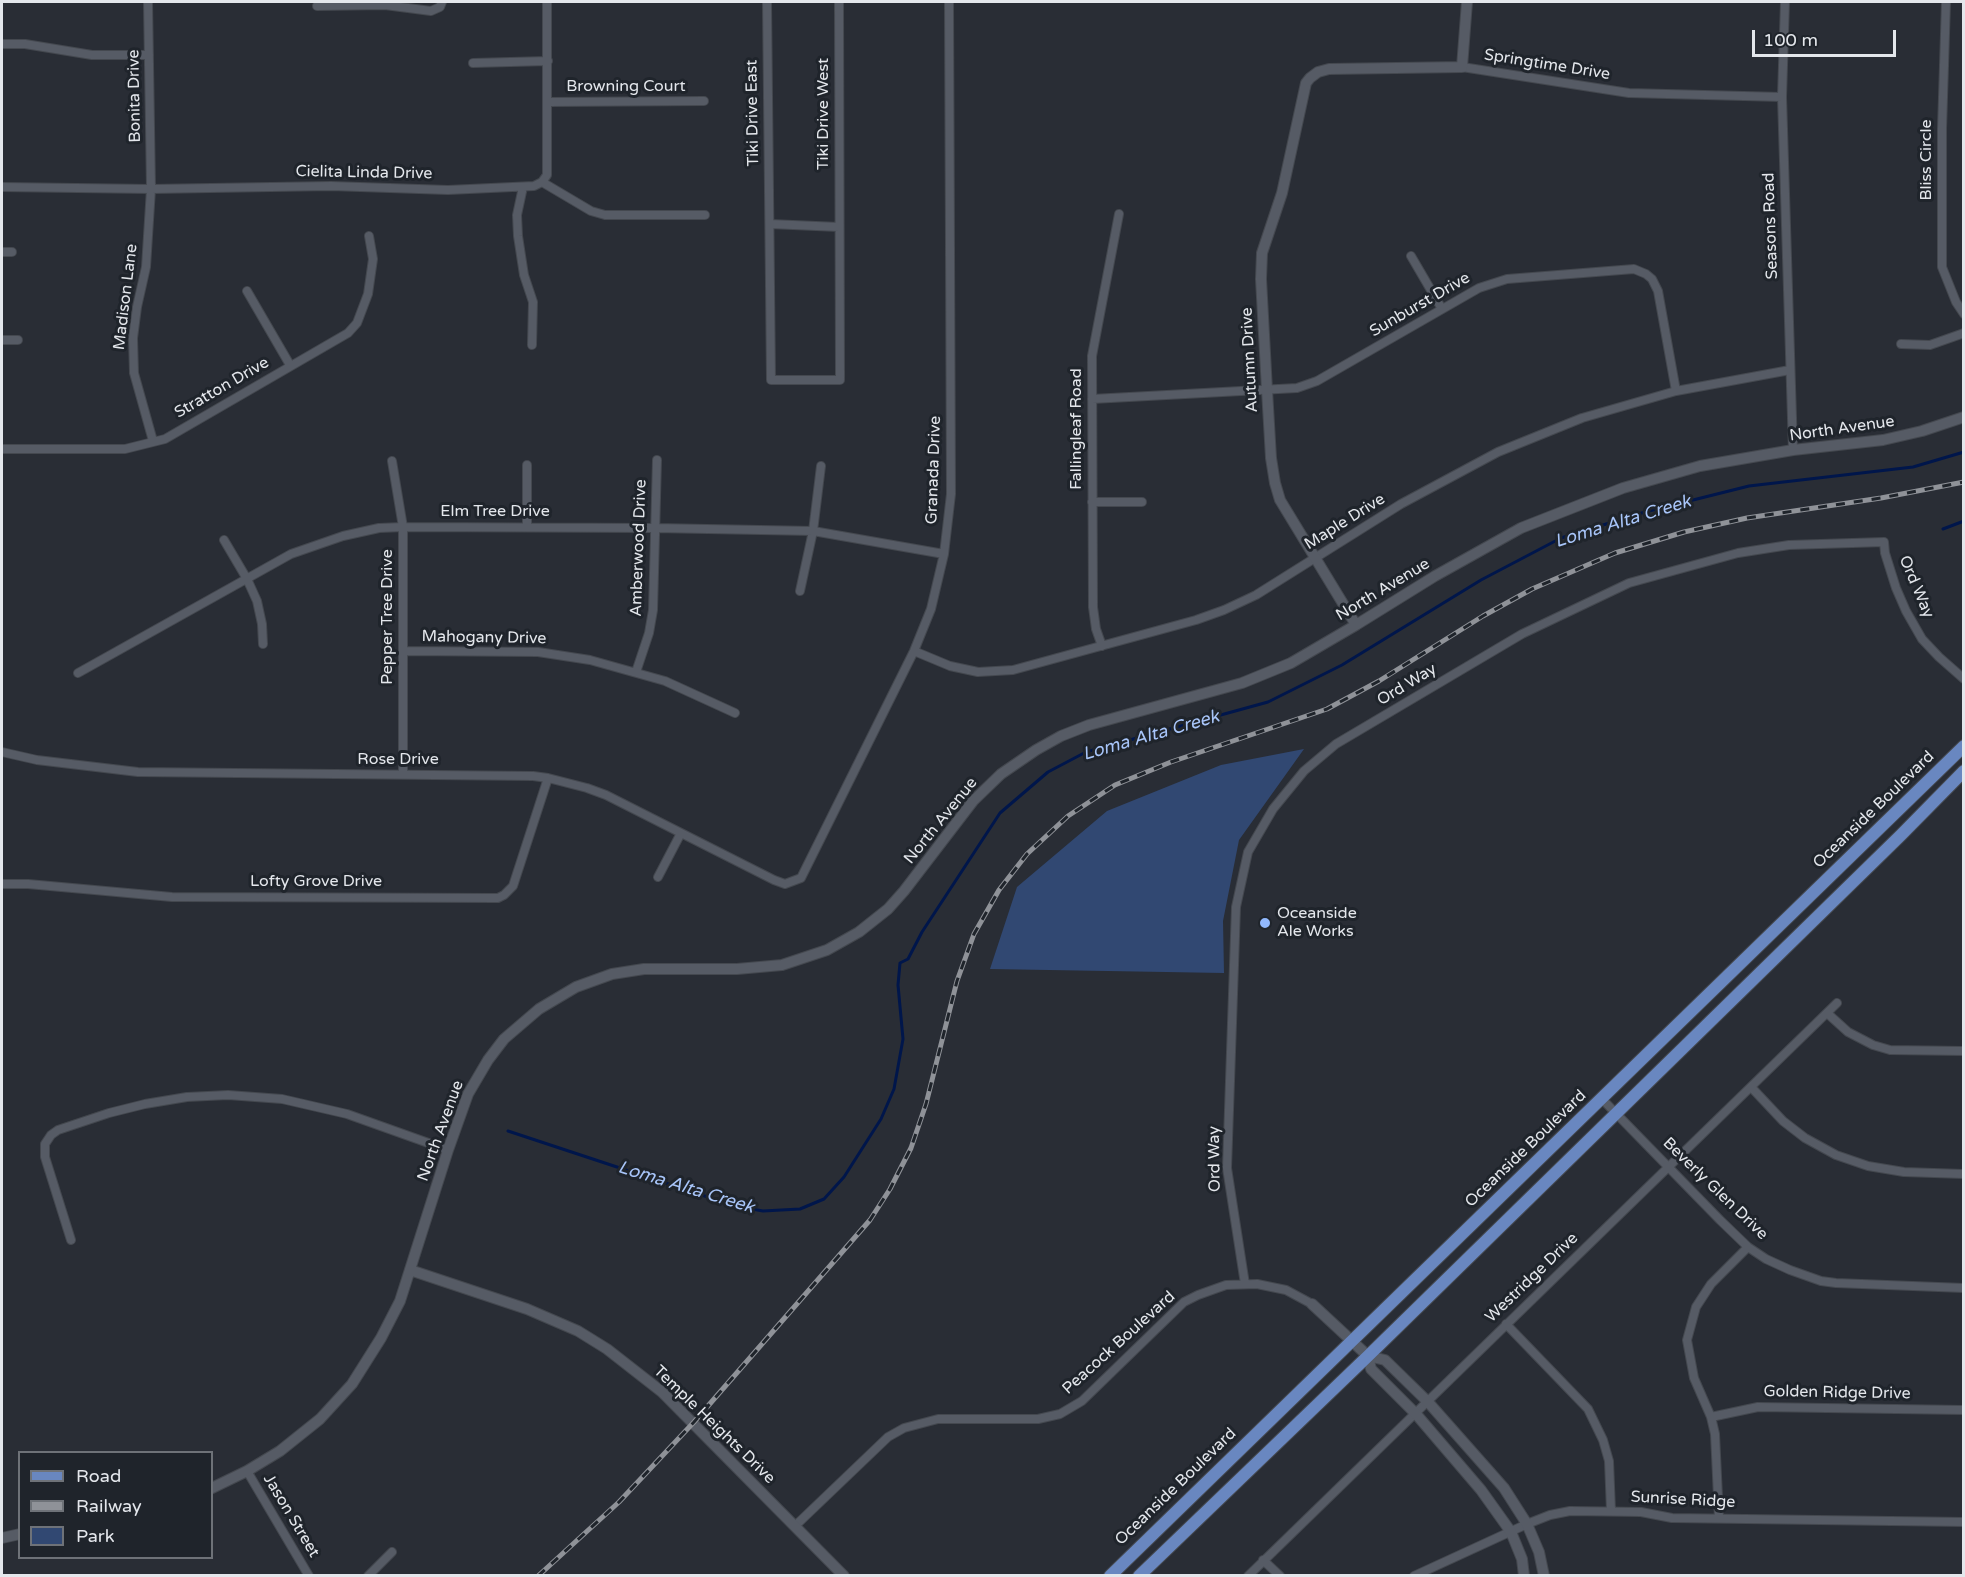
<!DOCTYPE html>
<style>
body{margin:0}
#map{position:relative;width:1965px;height:1577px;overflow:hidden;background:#292d35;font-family:"Varela Round",sans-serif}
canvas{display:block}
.frame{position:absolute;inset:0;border:3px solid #e4e7ec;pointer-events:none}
.legend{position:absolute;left:18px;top:1451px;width:195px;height:108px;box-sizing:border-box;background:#1f242b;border:2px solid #6e7278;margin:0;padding:8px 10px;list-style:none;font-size:18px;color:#e4e7ec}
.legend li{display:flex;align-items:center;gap:12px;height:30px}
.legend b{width:30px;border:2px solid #6e7278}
.scale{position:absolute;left:1752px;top:30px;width:144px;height:27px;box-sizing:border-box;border:3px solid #e4e7ec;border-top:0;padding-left:8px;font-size:18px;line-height:21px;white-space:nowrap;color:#e4e7ec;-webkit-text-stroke:4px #1f242b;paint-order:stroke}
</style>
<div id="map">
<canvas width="1965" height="1577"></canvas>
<div class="frame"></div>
<ul class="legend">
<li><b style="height:8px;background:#6987c0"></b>Road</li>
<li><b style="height:8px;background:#8f9298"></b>Railway</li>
<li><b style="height:16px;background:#314872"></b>Park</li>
</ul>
<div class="scale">100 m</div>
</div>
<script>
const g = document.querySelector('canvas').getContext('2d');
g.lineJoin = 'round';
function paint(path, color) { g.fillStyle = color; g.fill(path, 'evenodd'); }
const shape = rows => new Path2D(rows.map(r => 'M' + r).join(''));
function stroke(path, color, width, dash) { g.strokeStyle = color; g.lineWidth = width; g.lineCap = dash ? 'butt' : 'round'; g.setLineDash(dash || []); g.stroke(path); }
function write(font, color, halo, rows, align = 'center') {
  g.font = font + ' "Varela Round",sans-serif'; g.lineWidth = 6; g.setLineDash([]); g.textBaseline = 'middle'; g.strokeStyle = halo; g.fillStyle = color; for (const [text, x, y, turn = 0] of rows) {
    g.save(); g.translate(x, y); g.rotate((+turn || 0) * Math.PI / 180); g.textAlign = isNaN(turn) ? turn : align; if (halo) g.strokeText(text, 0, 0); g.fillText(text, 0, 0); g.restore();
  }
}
const green = shape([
 [1304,749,1239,840,1223,921,1224,973,990,969,1017,887,1107,811,1221,765]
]);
const stream = shape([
 [1943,529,1964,521],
 [508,1131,735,1206,763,1211,800,1209,824,1199,844,1177,881,1119,894,1089,903,1039,898,985,900,963,908,959,922,932,1000,813,1048,772,1086,752,1268,702,1342,665,1481,580,1561,538,1645,512,1749,486,1913,467,1964,452]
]);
const street = shape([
 [148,2,151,189,146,267,137,307,133,338,134,373,153,441],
 [767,2,771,380,840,380,839,2],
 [1785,2,1782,97,1793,450],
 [1946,2,1942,129,1942,267,1956,302,1964,314],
 [317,6,385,5,431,11,440,7,442,2],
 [2,44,25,44,92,55,149,55],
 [473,63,548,61],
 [1462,67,1629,93,1782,97],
 [548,102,704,101],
 [542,182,591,211,605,215,705,215],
 [2,187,151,189,331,186,448,190,534,186,542,182,547,175,547,2],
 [523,187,517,215,518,236,524,275,533,302,532,345],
 [770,224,839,227],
 [2,252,12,252],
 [1411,256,1442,309],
 [247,291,290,365],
 [2,340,18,340],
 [1901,344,1930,345,1964,333],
 [1092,399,1297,388,1317,381,1479,288,1507,279,1634,269,1646,274,1652,279,1658,291,1676,391],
 [2,449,125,449,165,439,348,333,357,323,368,294,373,259,369,236],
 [392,461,403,527,403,774],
 [527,465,527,527],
 [1092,502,1142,502],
 [224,540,247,579,257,601,262,624,263,644],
 [800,591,813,531,821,466],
 [1102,646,1096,629,1093,607,1092,356,1119,214],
 [403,651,538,652,590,660,665,681,735,713],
 [914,651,950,666,978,672,1013,670,1196,620,1224,610,1256,595,1401,504,1498,452,1582,418,1676,391,1790,370],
 [636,672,649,633,653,610,657,460],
 [78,673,291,554,343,536,379,528,403,527,655,528,813,531,944,554],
 [2,752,37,760,138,772,533,776,548,778,587,788,606,795,774,880,785,884,801,878,914,651,931,609,944,554,951,494,949,2],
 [658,877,681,833],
 [2,884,28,884,172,897,498,898,504,895,513,886,548,778],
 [1827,1013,1848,1032,1873,1045,1890,1050,1964,1051],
 [1751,1087,1783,1121,1805,1138,1836,1155,1868,1166,1904,1172,1964,1174],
 [1602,1099,1720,1220,1748,1247,1766,1259,1790,1270,1821,1281,1836,1283,1964,1288],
 [71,1240,45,1157,45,1144,51,1135,58,1130,109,1113,145,1104,187,1097,228,1095,282,1099,347,1114,448,1150],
 [1245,1284,1227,1168,1236,907,1248,852,1273,809,1304,771,1336,744,1522,634,1629,583,1738,553,1789,545,1884,542,1885,553,1896,588,1906,611,1922,639,1939,657,1964,679],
 [1506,1324,1588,1409,1603,1440,1609,1461,1611,1511],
 [1711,1417,1758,1407,1964,1410],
 [247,1471,309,1576],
 [1719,1518,1715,1434,1711,1417,1694,1378,1687,1340,1696,1307,1711,1284,1748,1247],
 [795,1526,888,1437,904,1428,938,1419,1038,1419,1060,1414,1082,1401,1184,1302,1198,1295,1226,1285,1257,1284,1286,1290,1312,1304],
 [1263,1560,1280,1576],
 [368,1576,392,1552],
 [1248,1576,1837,1003],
 [1414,1576,1527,1524,1550,1515,1570,1511,1641,1512,1672,1518,1964,1522]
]);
const secondary = shape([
 [1356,625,1280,500,1275,483,1271,458,1267,390,1261,279,1262,253,1282,193,1306,83,1310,78,1318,72,1329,69,1462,67,1467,2],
 [410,1270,527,1309,578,1331,607,1349,662,1392,844,1576],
 [1312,1304,1368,1356,1371,1369,1416,1414,1481,1490,1511,1532,1522,1559,1524,1576],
 [1368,1356,1385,1360,1428,1402,1504,1488,1527,1524,1539,1552,1544,1576],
 [212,1488,247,1471,280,1451,320,1419,352,1384,381,1338,400,1301,448,1150,468,1094,488,1060,504,1039,539,1009,576,987,612,974,644,969,737,969,782,965,827,950,859,932,888,909,904,891,973,801,1001,774,1036,750,1061,736,1089,725,1242,683,1291,663,1356,625,1435,576,1521,528,1623,488,1700,466,1793,450,1883,440,1922,431,1964,417],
 [2,1538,20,1534]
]);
const primary = shape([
 [1110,1576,1964,746],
 [1139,1576,1368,1356,1901,835,1964,771]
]);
const rail = shape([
 [538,1576,619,1502,694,1422,870,1220,890,1189,911,1148,926,1104,957,981,974,934,999,890,1027,854,1068,816,1115,785,1171,762,1327,709,1379,681,1483,616,1532,589,1615,553,1684,532,1747,518,1881,498,1964,482]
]);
const markers = [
 [1265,923,6,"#91b8fd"]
];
const streetNames = [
 ["Springtime Drive",1547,65,9],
 ["Browning Court",626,87],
 ["Bonita Drive",135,96,-91],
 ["Tiki Drive East",753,113,-91],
 ["Tiki Drive West",824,114,-90],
 ["Bliss Circle",1927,160,-90],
 ["Cielita Linda Drive",364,173,1],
 ["Seasons Road",1771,226,-92],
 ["Madison Lane",126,297,-83],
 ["Sunburst Drive",1420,305,-30],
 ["Autumn Drive",1250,360,-93],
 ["Stratton Drive",222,388,-30],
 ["Fallingleaf Road",1077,429,-90],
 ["North Avenue",1842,429,-8],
 ["Granada Drive",934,470,-88],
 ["Elm Tree Drive",495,512],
 ["Maple Drive",1345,522,-32],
 ["Amberwood Drive",639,548,-88],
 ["Ord Way",1916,587,67],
 ["North Avenue",1383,590,-31],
 ["Pepper Tree Drive",388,617,-90],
 ["Mahogany Drive",484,638,1],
 ["Ord Way",1407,685,-31],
 ["Rose Drive",398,760],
 ["Oceanside Boulevard",1874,810,-44],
 ["North Avenue",941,821,-51],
 ["Lofty Grove Drive",316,882],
 ["North Avenue",441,1131,-70],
 ["Oceanside Boulevard",1526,1149,-44],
 ["Ord Way",1215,1159,-91],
 ["Beverly Glen Drive",1715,1189,44],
 ["Westridge Drive",1532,1278,-44],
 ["Peacock Boulevard",1119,1343,-42],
 ["Golden Ridge Drive",1837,1393,1],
 ["Temple Heights Drive",714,1425,44],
 ["Oceanside Boulevard",1176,1487,-44],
 ["Sunrise Ridge",1683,1500,3],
 ["Jason Street",291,1516,59]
];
const poiNames = [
 ["Oceanside",1277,914],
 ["Ale Works",1277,932]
];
const waterNames = [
 ["Loma Alta Creek",1623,522,-17],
 ["Loma Alta Creek",1151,736,-16],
 ["Loma Alta Creek",686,1188,17]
];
paint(green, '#314872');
stroke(stream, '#00164b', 3);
stroke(street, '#44484f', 10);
stroke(secondary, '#44484f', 12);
stroke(primary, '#44484f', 14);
stroke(street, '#565b65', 8);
stroke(secondary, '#565b65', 10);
stroke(primary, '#6987c0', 12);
stroke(rail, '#8f9298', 5);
stroke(rail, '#1f242b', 3, [9]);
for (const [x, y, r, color] of markers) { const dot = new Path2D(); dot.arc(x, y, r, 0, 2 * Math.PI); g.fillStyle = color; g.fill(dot); stroke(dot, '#1f242b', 2); }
write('16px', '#e4e7ec', '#1f242b', streetNames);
write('16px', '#e4e7ec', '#1f242b', poiNames, 'left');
write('italic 18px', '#a8c5f9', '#1f242b', waterNames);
</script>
